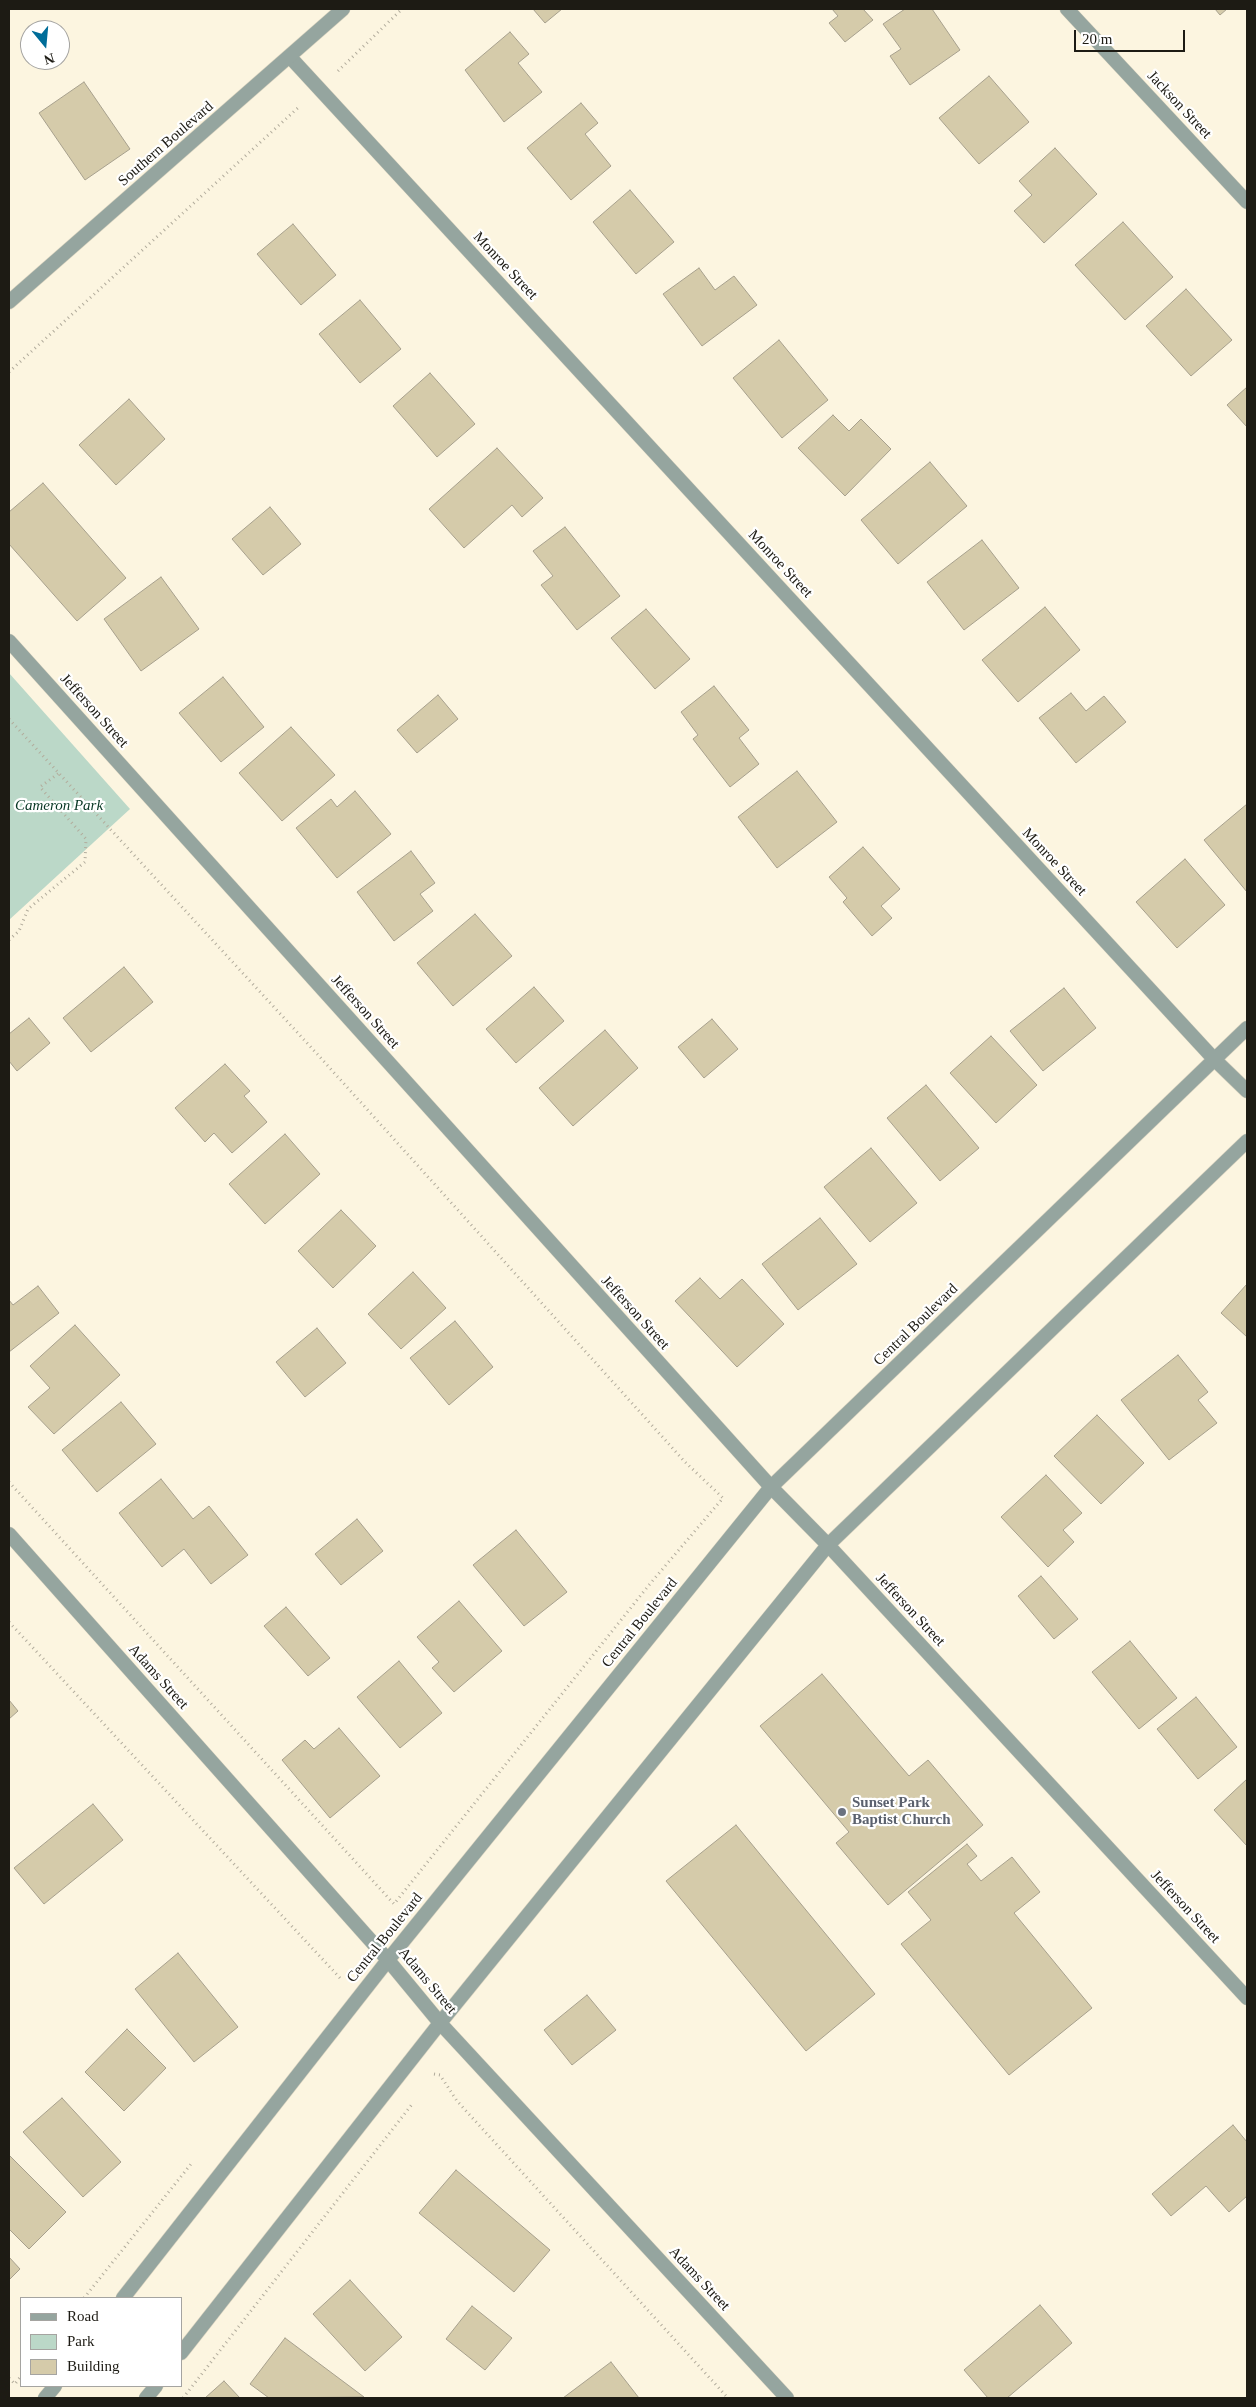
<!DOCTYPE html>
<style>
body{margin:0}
#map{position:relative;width:1256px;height:2407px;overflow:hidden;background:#fcf5e0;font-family:Georgia,serif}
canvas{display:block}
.frame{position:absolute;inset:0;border:10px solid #1d1b14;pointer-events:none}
.legend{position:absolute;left:20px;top:2297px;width:162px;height:90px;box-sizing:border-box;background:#fff;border:1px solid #a5a4a1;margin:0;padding:6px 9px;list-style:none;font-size:15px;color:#1d1b14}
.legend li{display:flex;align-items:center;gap:10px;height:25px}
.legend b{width:25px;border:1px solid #a5a4a1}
.north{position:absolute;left:20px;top:20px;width:50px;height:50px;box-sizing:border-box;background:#fff;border:1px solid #a5a4a1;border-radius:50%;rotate:163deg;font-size:14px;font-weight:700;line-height:20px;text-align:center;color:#1d1b14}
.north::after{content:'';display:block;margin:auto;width:18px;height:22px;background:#006d99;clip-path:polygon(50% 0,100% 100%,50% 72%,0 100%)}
.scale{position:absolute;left:1074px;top:30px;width:111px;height:22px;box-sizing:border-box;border:2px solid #1d1b14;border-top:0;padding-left:6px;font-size:15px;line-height:18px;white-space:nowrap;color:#1d1b14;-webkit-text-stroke:4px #fff;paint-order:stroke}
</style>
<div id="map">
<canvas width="1256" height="2407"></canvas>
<div class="frame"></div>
<ul class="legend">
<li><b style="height:6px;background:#95a59f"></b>Road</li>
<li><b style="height:14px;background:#bbd8c8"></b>Park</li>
<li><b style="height:14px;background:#d5cbaa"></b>Building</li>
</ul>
<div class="north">N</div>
<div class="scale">20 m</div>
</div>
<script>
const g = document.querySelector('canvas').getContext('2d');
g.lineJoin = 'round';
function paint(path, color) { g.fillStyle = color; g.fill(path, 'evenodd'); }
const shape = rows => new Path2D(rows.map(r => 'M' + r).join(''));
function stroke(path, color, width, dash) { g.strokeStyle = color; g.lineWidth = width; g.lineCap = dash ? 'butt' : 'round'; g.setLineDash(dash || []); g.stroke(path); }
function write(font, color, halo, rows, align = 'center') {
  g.font = font + ' Georgia,serif'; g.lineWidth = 4.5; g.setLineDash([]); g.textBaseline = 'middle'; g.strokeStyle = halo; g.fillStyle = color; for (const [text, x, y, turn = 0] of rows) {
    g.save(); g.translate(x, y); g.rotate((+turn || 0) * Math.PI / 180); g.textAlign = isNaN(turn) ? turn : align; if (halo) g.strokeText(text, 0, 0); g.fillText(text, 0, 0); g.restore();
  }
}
const green = shape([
 [9,673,130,809,9,920]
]);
const building = shape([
 [533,9,562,9,545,23,533,9],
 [832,9,863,9,873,20,845,42,829,23,838,16,832,9],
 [905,9,932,9,960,50,910,85,890,56,901,49,883,24,905,9],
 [1215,9,1227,9,1220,15,1215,9],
 [510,32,529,54,518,63,542,92,504,122,465,70,510,32],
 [989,76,1029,122,979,164,939,118,989,76],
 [84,82,130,149,85,180,39,113,84,82],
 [581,103,598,123,585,134,611,166,571,200,527,148,581,103],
 [1055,148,1097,194,1044,243,1014,211,1032,195,1019,181,1055,148],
 [630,190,674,242,636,274,593,222,630,190],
 [1123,222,1173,277,1125,320,1075,265,1123,222],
 [293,224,336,275,301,305,257,254,293,224],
 [699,268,715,290,734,276,757,305,702,346,663,294,699,268],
 [1186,289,1232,340,1191,376,1146,326,1186,289],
 [360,300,401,349,360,383,319,334,360,300],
 [779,340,828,400,782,438,733,378,779,340],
 [430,373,475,424,437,457,393,406,430,373],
 [1247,387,1247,427,1227,405,1247,387],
 [129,399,165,439,116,485,79,445,129,399],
 [833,415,849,431,861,419,891,449,845,496,798,448,833,415],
 [497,448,543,498,522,517,512,505,464,548,429,509,497,448],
 [930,462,967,506,898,564,861,520,930,462],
 [43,483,126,578,77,621,9,544,9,512,43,483],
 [270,507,301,544,263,575,232,539,270,507],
 [565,527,620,596,577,630,541,585,553,576,533,551,565,527],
 [982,540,1019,588,964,630,927,582,982,540],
 [161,577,199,629,141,671,104,619,161,577],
 [1045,607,1080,650,1018,702,982,660,1045,607],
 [646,609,690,659,655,689,611,638,646,609],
 [223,677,264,727,221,762,179,713,223,677],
 [714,686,749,730,739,738,759,764,730,787,693,739,698,735,681,712,714,686],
 [1071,693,1086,711,1104,696,1126,722,1076,763,1039,718,1071,693],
 [438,695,458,719,417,753,397,730,438,695],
 [291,727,335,775,282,821,239,773,291,727],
 [797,771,837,822,777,868,738,817,797,771],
 [355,791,391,834,337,878,296,828,331,799,337,807,355,791],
 [1247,804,1247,892,1204,840,1247,804],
 [863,847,900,889,881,906,892,918,872,936,843,902,847,898,829,877,863,847],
 [411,851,435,883,420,894,433,911,394,941,357,892,411,851],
 [1185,859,1225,905,1177,948,1136,902,1185,859],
 [475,914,512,956,453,1006,417,963,475,914],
 [124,967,153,1002,91,1052,63,1018,124,967],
 [534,987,564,1021,516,1063,486,1029,534,987],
 [1064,988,1096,1028,1043,1071,1010,1031,1064,988],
 [29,1018,50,1043,17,1071,9,1061,9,1034,29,1018],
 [712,1019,738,1049,704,1078,678,1047,712,1019],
 [605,1030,638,1068,573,1126,539,1088,605,1030],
 [991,1036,1037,1085,996,1123,950,1073,991,1036],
 [225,1064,250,1091,244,1096,267,1122,232,1153,214,1133,205,1142,175,1108,225,1064],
 [926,1085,979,1148,940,1181,887,1118,926,1085],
 [285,1134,320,1174,265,1224,229,1184,285,1134],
 [871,1148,917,1203,870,1242,824,1187,871,1148],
 [341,1210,376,1246,333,1288,298,1251,341,1210],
 [820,1218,857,1264,798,1310,762,1264,820,1218],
 [413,1272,446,1308,401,1349,368,1314,413,1272],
 [700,1278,720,1299,742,1279,784,1324,737,1367,675,1301,700,1278],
 [1247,1284,1247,1337,1221,1313,1247,1284],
 [38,1286,59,1313,9,1352,9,1300,13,1305,38,1286],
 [455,1321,493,1367,449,1405,410,1358,455,1321],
 [75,1325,120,1375,54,1434,28,1407,50,1388,30,1366,75,1325],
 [317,1328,346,1363,305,1397,276,1362,317,1328],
 [1178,1355,1208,1392,1198,1400,1217,1423,1169,1460,1121,1400,1178,1355],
 [121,1402,156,1444,97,1492,62,1450,121,1402],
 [1097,1415,1144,1463,1101,1504,1054,1456,1097,1415],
 [1046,1475,1082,1513,1063,1530,1074,1542,1048,1567,1001,1517,1046,1475],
 [161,1479,193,1519,209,1506,248,1555,211,1584,184,1549,162,1567,119,1513,161,1479],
 [357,1519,383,1551,341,1585,315,1554,357,1519],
 [516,1530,567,1592,524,1626,473,1565,516,1530],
 [1041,1576,1078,1619,1054,1639,1018,1596,1041,1576],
 [459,1601,502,1651,454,1692,432,1668,439,1662,417,1637,459,1601],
 [286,1607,330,1658,308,1676,264,1626,286,1607],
 [1130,1641,1177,1698,1139,1729,1092,1672,1130,1641],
 [399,1661,442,1713,400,1748,357,1697,399,1661],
 [822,1674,909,1776,928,1760,983,1825,888,1905,836,1843,849,1832,760,1726,822,1674],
 [1196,1697,1237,1747,1198,1779,1157,1729,1196,1697],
 [9,1700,18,1711,9,1719,9,1700],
 [339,1728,380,1776,330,1818,282,1760,305,1740,314,1749,339,1728],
 [1247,1779,1247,1846,1214,1810,1247,1779],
 [93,1804,123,1840,44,1904,14,1868,93,1804],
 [736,1825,875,1994,806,2051,666,1881,736,1825],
 [967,1844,977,1856,967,1864,981,1881,1012,1857,1040,1892,1014,1913,1092,2008,1009,2075,901,1944,931,1920,908,1892,967,1844],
 [178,1953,238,2027,194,2062,135,1989,178,1953],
 [587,1995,616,2030,572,2065,544,2030,587,1995],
 [127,2029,166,2068,124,2111,85,2072,127,2029],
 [62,2098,121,2162,83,2197,23,2132,62,2098],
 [1233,2125,1247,2142,1247,2196,1229,2212,1206,2186,1171,2216,1152,2194,1233,2125],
 [9,2155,66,2212,29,2249,9,2229,9,2155],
 [456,2170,550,2250,514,2292,419,2213,456,2170],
 [9,2257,20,2269,9,2280,9,2257],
 [350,2280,402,2337,365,2371,313,2314,350,2280],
 [1040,2305,1072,2343,1007,2398,988,2398,964,2370,1040,2305],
 [472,2306,512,2338,485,2370,446,2339,472,2306],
 [285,2338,364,2397,269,2398,250,2384,285,2338],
 [611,2362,639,2398,563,2398,611,2362],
 [224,2381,240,2398,205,2398,224,2381]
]);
const path = shape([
 [338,71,402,9],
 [9,372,300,106],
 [9,719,319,1056,685,1462,723,1498,649,1585,394,1904,9,1482],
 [9,940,19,931,28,909,85,862,86,839,40,787,59,773],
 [9,1622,340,1978],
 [434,2074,440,2075,457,2101,728,2398],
 [84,2298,191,2164],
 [9,2378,15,2384,21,2376],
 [183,2398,413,2103]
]);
const minor = shape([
 [1067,9,1247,202],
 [290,57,1214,1059,1247,1091],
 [9,641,771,1487,828,1545,1247,1998],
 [9,1534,388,1960,440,2023,787,2398],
 [123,2298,388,1960,771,1487,1247,1028],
 [181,2353,440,2023,828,1545,1247,1141],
 [45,2398,55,2386],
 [146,2398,156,2386]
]);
const tertiary = shape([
 [9,302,343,9]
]);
const markers = [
 [842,1812,5,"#6b7280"]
];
const streetNames = [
 ["Jackson Street",1179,105,47],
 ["Southern Boulevard",166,144,-41],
 ["Monroe Street",505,266,47],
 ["Monroe Street",780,564,47],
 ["Jefferson Street",94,711,48],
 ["Monroe Street",1054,862,47],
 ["Jefferson Street",365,1012,48],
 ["Jefferson Street",635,1313,48],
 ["Central Boulevard",916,1325,-44],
 ["Jefferson Street",910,1610,47],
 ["Central Boulevard",640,1623,-51],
 ["Adams Street",158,1677,48],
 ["Jefferson Street",1185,1907,47],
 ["Central Boulevard",385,1938,-51],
 ["Adams Street",427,1981,50],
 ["Adams Street",699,2279,47]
];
const parkNames = [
 ["Cameron Park",59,806]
];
const worshipNames = [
 ["Sunset Park",852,1803],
 ["Baptist Church",852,1820]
];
paint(green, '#bbd8c8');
paint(building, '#d5cbaa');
stroke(building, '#a7a08d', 1);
stroke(minor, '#d8d2bf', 15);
stroke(tertiary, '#d8d2bf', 15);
stroke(path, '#b2ac9c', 3, [1, 4]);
stroke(minor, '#95a59f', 14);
stroke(tertiary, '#95a59f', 14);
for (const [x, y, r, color] of markers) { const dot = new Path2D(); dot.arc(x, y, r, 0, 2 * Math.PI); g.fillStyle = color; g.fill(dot); stroke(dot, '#fff', 2); }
write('15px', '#1d1b14', '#fff', streetNames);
write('italic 15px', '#063522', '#fff', parkNames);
write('bold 15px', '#5b616d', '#fff', worshipNames, 'left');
</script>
